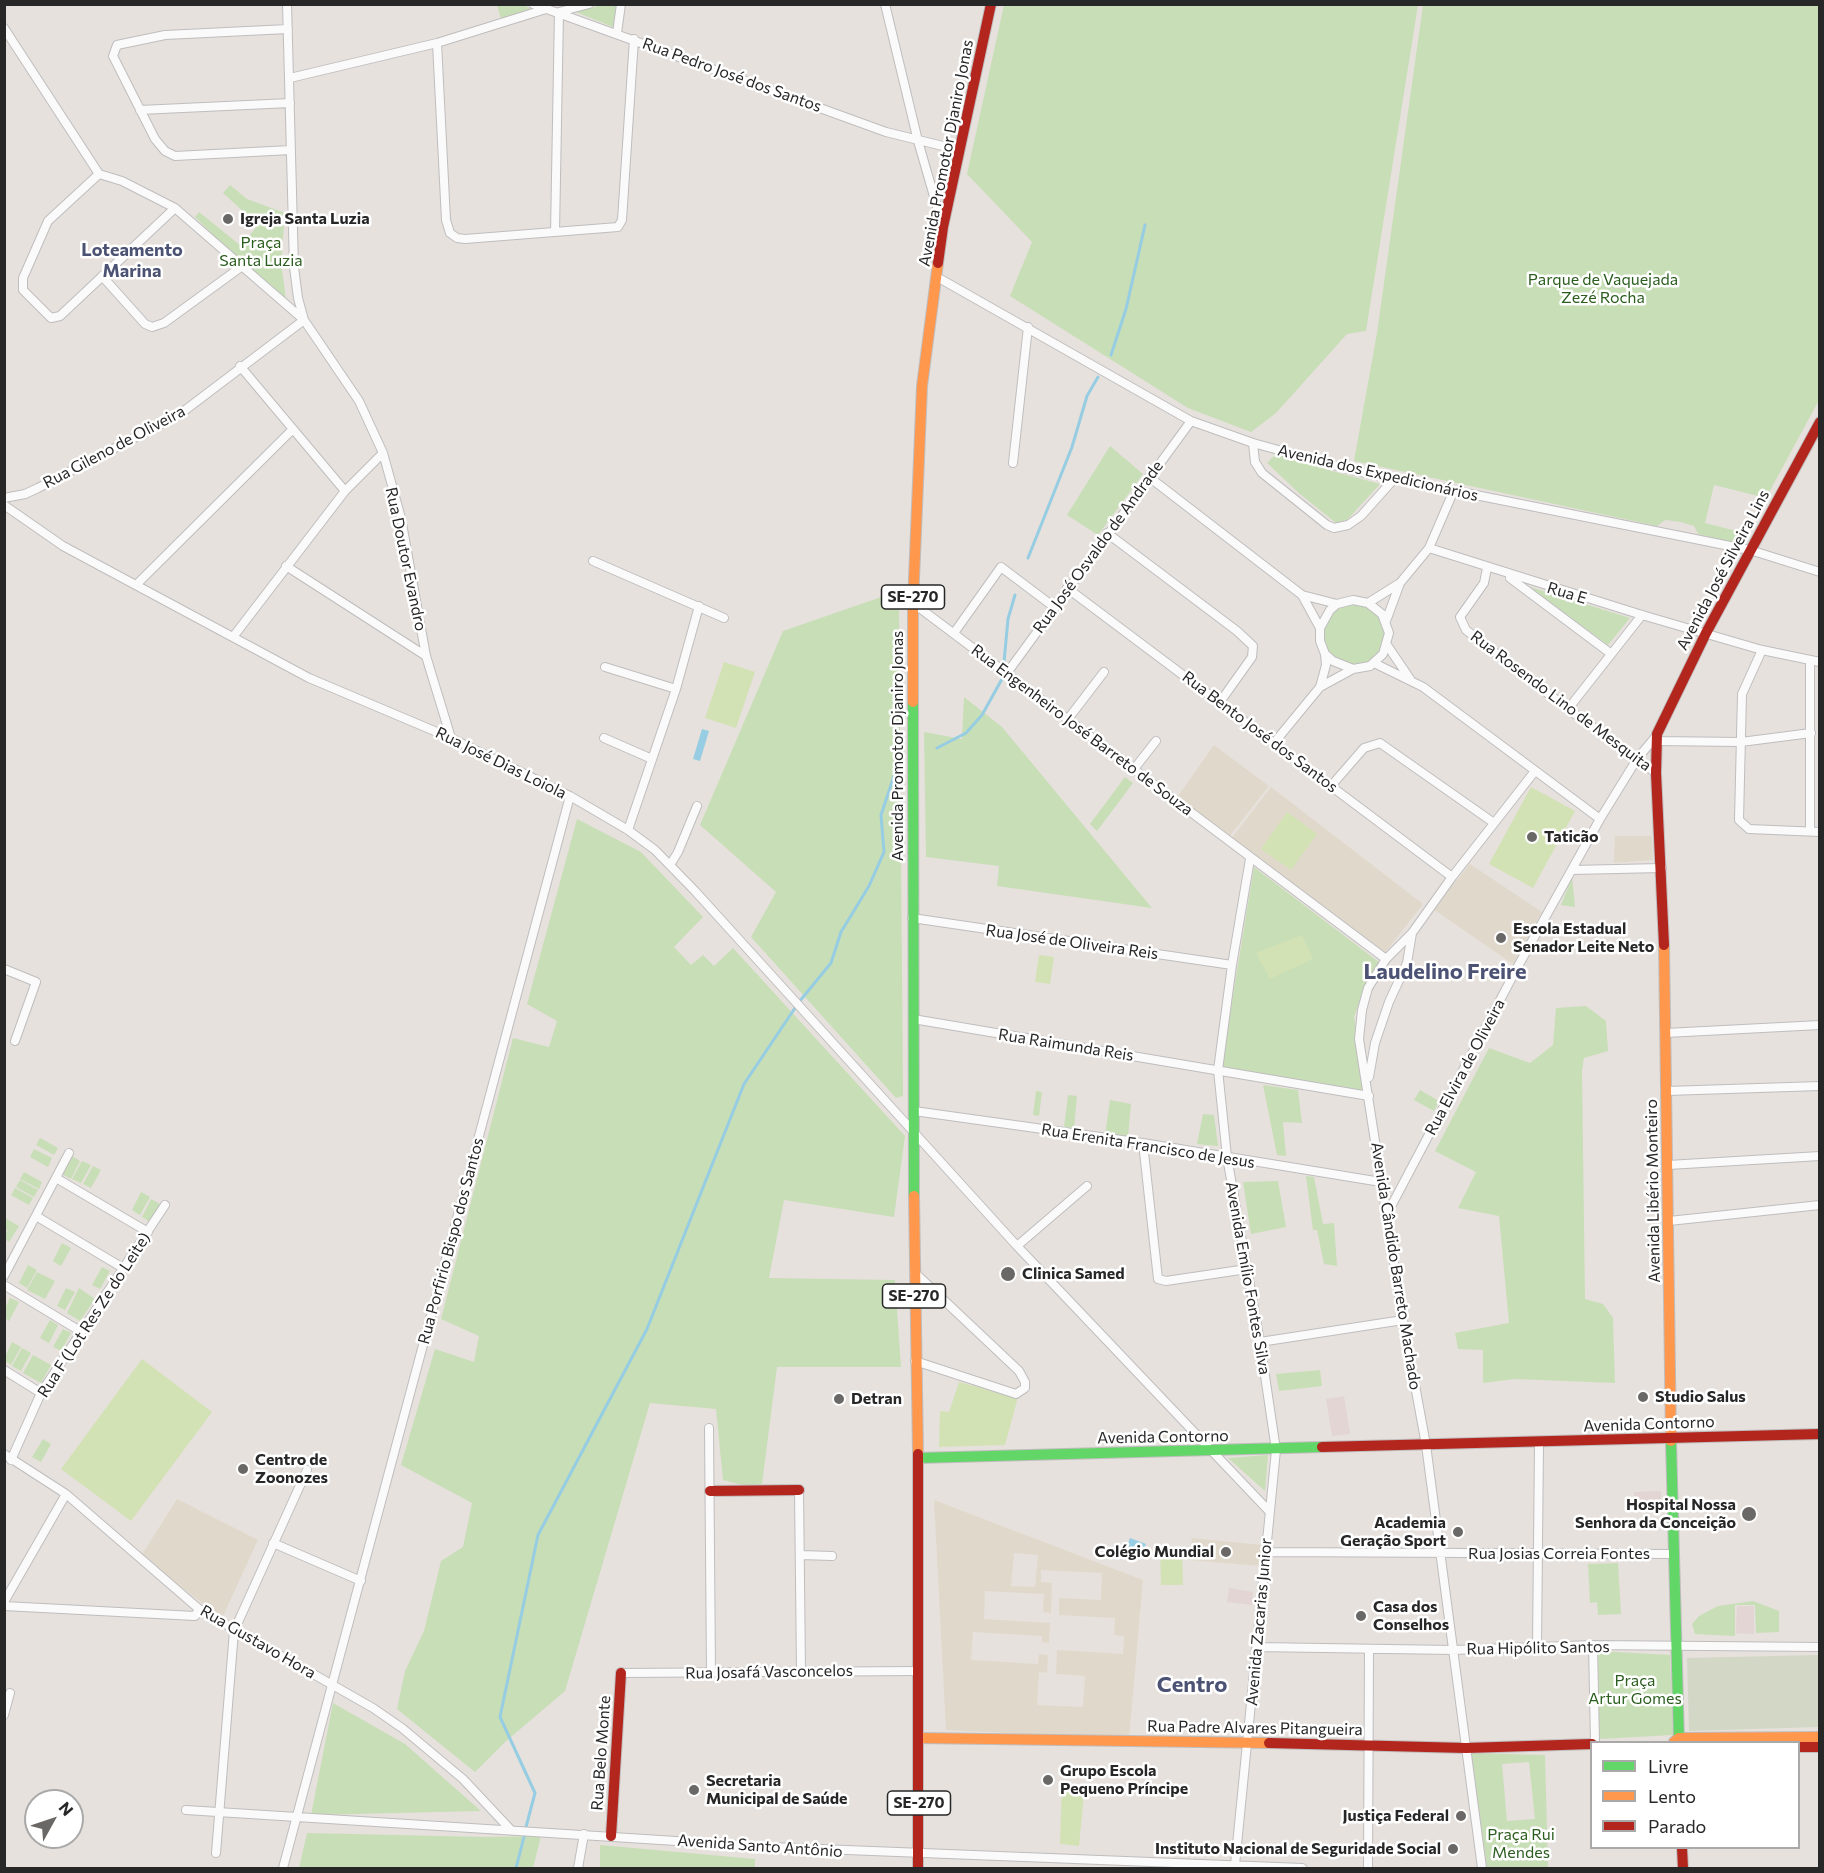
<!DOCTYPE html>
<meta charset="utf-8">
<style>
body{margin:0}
#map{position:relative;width:1824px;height:1873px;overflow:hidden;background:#e6e1dc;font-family:Commissioner,sans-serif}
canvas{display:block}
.frame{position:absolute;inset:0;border:6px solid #272727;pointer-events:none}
.legend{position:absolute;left:1590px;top:1741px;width:210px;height:108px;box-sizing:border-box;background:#fff;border:2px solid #a9a9a9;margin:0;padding:8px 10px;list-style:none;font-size:18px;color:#272727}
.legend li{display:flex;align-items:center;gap:12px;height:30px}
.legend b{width:30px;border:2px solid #a9a9a9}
.north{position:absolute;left:24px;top:1789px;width:60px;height:60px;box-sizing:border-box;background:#fff;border:2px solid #a9a9a9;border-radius:50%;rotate:50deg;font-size:16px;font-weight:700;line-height:24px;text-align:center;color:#272727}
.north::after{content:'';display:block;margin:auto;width:21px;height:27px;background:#6a6866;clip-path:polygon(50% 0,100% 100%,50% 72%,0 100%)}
</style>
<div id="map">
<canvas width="1824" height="1873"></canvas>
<div class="frame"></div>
<ul class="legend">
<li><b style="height:8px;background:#63d668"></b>Livre</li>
<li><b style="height:8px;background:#ff974d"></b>Lento</li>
<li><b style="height:8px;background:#b3261e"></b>Parado</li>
</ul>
<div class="north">N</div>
</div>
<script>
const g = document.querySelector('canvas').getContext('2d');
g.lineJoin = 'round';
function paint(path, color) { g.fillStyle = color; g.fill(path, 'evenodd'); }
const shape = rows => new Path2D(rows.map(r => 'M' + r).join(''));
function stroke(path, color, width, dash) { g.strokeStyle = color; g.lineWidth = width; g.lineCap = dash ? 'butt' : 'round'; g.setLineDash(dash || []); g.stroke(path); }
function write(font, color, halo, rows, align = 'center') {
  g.font = font + ' Commissioner,sans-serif'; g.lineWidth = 5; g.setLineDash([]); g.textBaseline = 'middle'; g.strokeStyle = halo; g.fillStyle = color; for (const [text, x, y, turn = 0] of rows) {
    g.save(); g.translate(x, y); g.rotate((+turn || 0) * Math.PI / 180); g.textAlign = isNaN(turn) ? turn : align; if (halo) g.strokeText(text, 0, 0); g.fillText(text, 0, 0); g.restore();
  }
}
const education = shape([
 [1214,745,1269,786,1229,837,1178,796],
 [1271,787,1423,904,1384,954,1231,839],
 [1615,836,1652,836,1653,860,1614,863],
 [1470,864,1542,912,1513,964,1433,909],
 [177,1499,258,1540,222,1618,141,1556],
 [934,1500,1143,1580,1129,1739,946,1730],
 [1014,1553,1038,1555,1035,1587,1011,1586],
 [1041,1570,1102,1573,1101,1600,1059,1598,1059,1615,1115,1618,1114,1635,1124,1636,1123,1654,1057,1650,1056,1674,1085,1676,1083,1707,1037,1705,1039,1672,1047,1673,1048,1655,1039,1654,1038,1664,971,1660,973,1632,1042,1636,1042,1642,1049,1643,1050,1623,984,1619,985,1591,1044,1594,1043,1612,1051,1613,1052,1583,1041,1582],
 [1192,1538,1262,1545,1261,1566,1189,1560]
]);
const medical = shape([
 [1344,1396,1350,1434,1332,1436,1326,1399],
 [1661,1491,1661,1504,1634,1505,1634,1492],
 [1229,1588,1253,1592,1252,1605,1227,1602],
 [1737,1606,1754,1606,1754,1634,1736,1633]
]);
const green = shape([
 [497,5,523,5,532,9,501,19],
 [602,5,616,5,613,27,576,12],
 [1004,5,1418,5,1366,331,1347,334,1276,413,1251,432,1188,408,1010,296,1032,242,967,174],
 [1423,5,1819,5,1819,400,1766,498,1714,485,1705,523,1748,534,1744,546,1698,534,1694,526,1681,522,1665,520,1657,526,1354,461,1377,333],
 [230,185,247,199,285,213,281,262,286,300,251,272,195,217,199,212,241,246,258,225,223,193],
 [1110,446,1143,474,1098,535,1067,515],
 [1276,454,1332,471,1380,484,1347,520,1336,523,1300,494,1267,463],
 [1527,586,1630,618,1608,645],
 [890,594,899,609,903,1096,896,1098,751,937,776,892,700,825,783,631],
 '1324 635a30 30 0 1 1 60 0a30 30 0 1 1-60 0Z',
 [964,697,1002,727,1152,908,997,886,999,866,926,857,924,732,962,739],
 [1125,777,1133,783,1097,831,1090,824],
 [577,819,641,852,703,917,674,947,691,965,703,955,714,966,733,948,905,1136,894,1217,784,1200,769,1278,895,1280,901,1367,777,1367,762,1484,746,1486,723,1480,716,1409,650,1403,565,1691,505,1742,475,1772,397,1709,405,1671,424,1631,441,1561,463,1547,472,1503,401,1465,435,1349,474,1362,479,1336,441,1319,513,1038,549,1047,557,1021,527,1004],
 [1254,867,1380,963,1365,986,1354,1017,1368,1092,1221,1068],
 [1572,877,1575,907,1561,905],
 [1586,1006,1606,1021,1608,1051,1584,1058,1582,1071,1585,1299,1603,1304,1613,1318,1615,1383,1515,1379,1483,1383,1483,1350,1458,1349,1455,1333,1509,1323,1499,1216,1458,1208,1476,1172,1435,1151,1489,1048,1530,1063,1553,1045,1556,1008],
 [1263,1085,1298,1090,1302,1123,1283,1122,1286,1156,1277,1155],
 [1420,1090,1439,1101,1434,1111,1414,1100],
 [1036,1091,1042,1092,1039,1116,1033,1115],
 [1068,1095,1077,1096,1074,1128,1064,1127],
 [1110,1100,1131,1104,1128,1137,1105,1135],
 [1203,1114,1214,1115,1218,1146,1197,1144],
 [40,1138,58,1148,54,1155,36,1145],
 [34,1149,52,1158,48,1167,30,1157],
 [72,1156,80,1161,71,1179,62,1174],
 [82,1161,91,1165,81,1183,72,1179],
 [93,1166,101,1170,91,1188,83,1184],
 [24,1172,42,1182,39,1189,20,1179],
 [1306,1176,1314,1177,1323,1224,1334,1223,1337,1266,1324,1264,1317,1230,1313,1230],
 [20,1180,38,1190,34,1197,16,1187],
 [1278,1181,1286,1227,1251,1234,1243,1182],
 [15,1188,33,1198,29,1205,11,1195],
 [141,1192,150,1197,140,1215,132,1210],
 [151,1199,160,1204,150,1222,142,1217],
 [5,1218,19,1226,9,1242,5,1239,5,1231,9,1232,5,1229],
 [62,1243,71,1248,61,1266,53,1261],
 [28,1265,37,1270,27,1288,19,1283],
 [102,1267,110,1271,100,1289,92,1285],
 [37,1272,55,1281,45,1299,27,1290],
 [66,1288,75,1292,65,1310,57,1306],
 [79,1288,95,1299,80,1321,67,1313],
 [10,1298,19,1302,9,1321,5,1318,5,1308],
 [50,1320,58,1325,49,1343,40,1338],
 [63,1329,71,1333,61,1351,53,1347],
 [12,1342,21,1347,11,1365,5,1361,5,1357],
 [22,1348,31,1353,21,1371,12,1366],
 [33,1355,51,1365,41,1383,23,1373],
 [1320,1370,1322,1386,1279,1391,1276,1374],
 [43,1439,51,1444,41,1462,32,1457],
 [1268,1455,1265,1491,1228,1458],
 [1618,1563,1621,1614,1598,1615,1597,1602,1590,1603,1588,1564],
 [1753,1601,1779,1611,1779,1632,1756,1633,1755,1605,1735,1605,1735,1636,1695,1634,1692,1624,1699,1616,1718,1606],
 [1598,1651,1670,1655,1673,1735,1599,1739],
 [333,1703,405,1744,481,1811,311,1815],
 [1471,1753,1545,1755,1548,1868,1487,1868],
 [1529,1762,1535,1819,1507,1821,1502,1764],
 [307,1833,485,1837,541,1836,533,1868,299,1868],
 [600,1845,755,1859,755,1868,600,1868]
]);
const cemetery = shape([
 [1819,1655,1819,1727,1689,1731,1687,1658]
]);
const pitch = shape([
 [724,662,755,672,736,728,705,718],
 [1531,787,1575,811,1533,888,1489,864],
 [1287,812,1317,834,1291,870,1261,849],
 [1302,935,1313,959,1270,979,1256,953],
 [1039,955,1054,957,1050,984,1035,982],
 [142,1359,212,1412,131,1521,61,1469],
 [959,1382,1018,1397,1005,1445,939,1447,940,1411,949,1412],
 [1160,1547,1182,1547,1183,1585,1161,1585],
 [1062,1781,1077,1785,1084,1794,1079,1846,1060,1844]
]);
const water = shape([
 [702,729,709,731,700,761,693,759],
 [1130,1538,1146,1544,1143,1552,1127,1546]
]);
const stream = shape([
 [1111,355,1126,309,1145,225],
 [1028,558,1072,447,1087,396,1098,377],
 [1004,662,1008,619,1015,595],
 [937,748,966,733,982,715,1002,679],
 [526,1827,535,1793,500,1717,538,1535,647,1329,744,1084,799,1002,831,963,841,932,869,886,884,852,881,815,897,767],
 [516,1868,524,1837]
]);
const street = shape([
 [287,4,294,267,298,298,304,320,359,401,383,453,401,518,426,656,451,738],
 [533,4,886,132,959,150],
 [885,4,918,141,942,224],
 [4,28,99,174,122,181,175,208,304,320,180,414,38,488,25,494,4,498],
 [288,29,165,35,117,45,113,56,155,139,165,151,175,156,291,150],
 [617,33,621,4],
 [437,43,446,220,450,233,457,238,465,239,618,227,622,220,634,39],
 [290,78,437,43,546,9],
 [140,110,290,103],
 [99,174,48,221,23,278,23,290,51,318,60,316,175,208],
 [555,232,559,12,589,4],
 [102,276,145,324,152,327,164,323,241,267],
 [937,277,1191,421,1253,443,1351,470,1750,550,1820,572],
 [240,366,345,491],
 [1253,443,1255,462,1262,473,1327,525,1334,528,1348,525,1361,516,1394,479],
 [1013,463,1028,327],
 [1149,477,1302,595,1320,628],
 [4,505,63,546,309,678,451,738,570,796,628,830,655,850,695,891,1017,1246,1269,1511],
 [1107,533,1237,631,1253,646,1252,657,1220,702],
 [1429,548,1642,615,1762,650,1820,662],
 [593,561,724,618],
 [286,566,426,656],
 [1487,568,1484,583,1460,617,1466,630,1568,709,1656,773],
 [1510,578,1610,653],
 [136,585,293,429],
 [1067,588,1452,877],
 [1302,595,1337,604],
 [913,603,1386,959],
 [1368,603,1400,583,1429,548,1454,490],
 [1386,621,1400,583],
 [954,633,1001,567,1054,607],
 [233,637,345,491,383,453],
 [1387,645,1410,679],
 [1762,650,1742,694,1739,820,1749,829,1820,832],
 [1374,663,1423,687,1600,819],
 [605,667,676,689],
 [1007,673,1191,421],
 [1320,687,1326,665,1325,654],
 [1568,709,1642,615],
 [1068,719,1104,672],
 [604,738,652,759],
 [1657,741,1741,742,1811,733],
 [1274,743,1320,687,1353,669,1370,666,1383,654,1389,633,1382,614,1368,603,1353,600,1337,604,1330,610,1320,628,1320,641,1325,654,1333,661,1353,669],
 [1134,769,1156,741],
 [1331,786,1364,748,1380,743,1494,823],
 [628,830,676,689,699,606],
 [1810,831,1810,662],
 [670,865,678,852,697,806],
 [1572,870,1662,868],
 [912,918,1232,965],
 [4,969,36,982,15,1041],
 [913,1019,1369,1096],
 [1666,1033,1820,1025],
 [1369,1077,1375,1043,1389,1002,1407,963,1412,933],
 [1667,1091,1820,1086],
 [914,1111,1143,1143,1381,1182],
 [1143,1143,1158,1279,1166,1281,1247,1269],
 [1668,1165,1820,1156],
 [56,1178,148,1232],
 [36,1216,123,1268],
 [1386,1216,1517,968,1600,819,1637,759,1657,735],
 [1669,1221,1820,1205],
 [1017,1246,1087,1186],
 [914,1272,1019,1371,1025,1382,1025,1388,1016,1394,915,1361],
 [4,1276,69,1153],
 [4,1285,80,1331],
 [1260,1342,1403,1320],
 [4,1370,41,1393],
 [709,1428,711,1673],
 [4,1454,66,1494,199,1609,373,1708,402,1728,463,1779,510,1829],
 [11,1460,41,1393,165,1205],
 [799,1490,801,1671],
 [273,1543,361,1581],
 [1266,1552,1672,1554],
 [801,1555,832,1556],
 [4,1602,66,1494],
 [4,1606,195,1616,199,1609],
 [1593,1645,1595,1742],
 [1257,1647,1453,1650,1593,1645,1820,1647],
 [1537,1647,1539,1443],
 [621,1673,918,1671],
 [4,1715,10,1693],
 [186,1810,771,1847,1302,1868],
 [216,1853,234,1631,307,1470],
 [283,1868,570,796],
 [578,1868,584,1834],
 [1232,1868,1235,1865,1276,1450,1260,1342,1227,1157,1218,1070,1232,965,1250,859],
 [1368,1868,1369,1650],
 [1482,1868,1426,1445,1403,1320,1359,1039,1362,1010,1368,988,1386,959,1412,933,1452,877,1535,771]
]);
const fast = shape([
 [913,702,914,1196],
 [1671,1441,1679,1742],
 [918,1458,1322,1447]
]);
const slow = shape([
 [913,702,913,603,922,386,938,263],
 [1664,945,1671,1441],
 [914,1196,918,1454],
 [919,1738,1269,1743],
 [1674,1742,1679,1738,1820,1737]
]);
const jam = shape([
 [938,263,943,227,991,4],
 [1664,945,1656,773,1657,734,1706,633,1820,422],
 [1322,1447,1820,1434],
 [710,1491,799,1490],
 [1269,1743,1466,1748,1592,1744],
 [1798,1747,1820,1747],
 [611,1836,621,1673],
 [1682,1848,1683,1868],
 [918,1868,918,1454]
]);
const markers = [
 [228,219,6,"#6a6866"],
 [1532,837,6,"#6a6866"],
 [1501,938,6,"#6a6866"],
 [1008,1274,8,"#6a6866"],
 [1643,1397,6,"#6a6866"],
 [839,1399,6,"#6a6866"],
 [243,1469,6,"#6a6866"],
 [1749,1514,8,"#6a6866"],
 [1458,1532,6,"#6a6866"],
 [1226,1552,6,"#6a6866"],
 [1361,1616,6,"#6a6866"],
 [1048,1780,6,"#6a6866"],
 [694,1790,6,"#6a6866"],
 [1461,1816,6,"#6a6866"],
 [1453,1849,6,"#6a6866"]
];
const shields = [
 [913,597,63],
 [914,1296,63],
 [919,1803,63]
];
const shieldNames = [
 ["SE-270",913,597],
 ["SE-270",914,1296],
 ["SE-270",919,1803]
];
const streetNames = [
 ["Rua Pedro José dos Santos",732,75,20],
 ["Avenida Promotor Djaniro Jonas",946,153,-79],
 ["Rua Gileno de Oliveira",114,447,-28],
 ["Avenida dos Expedicionários",1378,473,13],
 ["Rua José Osvaldo de Andrade",1098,547,-54],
 ["Rua Doutor Evandro",406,559,78],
 ["Avenida José Silveira Lins",1723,570,-62],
 ["Rua E",1567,593,17],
 ["Rua Rosendo Lino de Mesquita",1561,701,37],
 ["Rua Engenheiro José Barreto de Souza",1082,730,37],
 ["Rua Bento José dos Santos",1260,732,37],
 ["Avenida Promotor Djaniro Jonas",898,746,-90],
 ["Rua José Dias Loiola",501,763,26],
 ["Rua José de Oliveira Reis",1072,942,8],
 ["Rua Raimunda Reis",1066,1045,9],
 ["Rua Elvira de Oliveira",1465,1067,-62],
 ["Rua Erenita Francisco de Jesus",1148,1146,9],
 ["Avenida Libério Monteiro",1653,1191,-91],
 ["Rua Porfirio Bispo dos Santos",451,1241,-75],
 ["Avenida Cândido Barreto Machado",1396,1266,81],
 ["Avenida Emílio Fontes Silva",1248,1278,80],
 ["Rua F (Lot Res Ze do Leite)",94,1315,-57],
 ["Avenida Contorno",1649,1424,-2],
 ["Avenida Contorno",1163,1437,-1],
 ["Rua Josias Correia Fontes",1559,1554],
 ["Avenida Zacarias Junior",1259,1622,-85],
 ["Rua Gustavo Hora",258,1642,30],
 ["Rua Hipólito Santos",1538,1648,-1],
 ["Rua Josafá Vasconcelos",769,1672,-1],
 ["Rua Padre Alvares Pitangueira",1255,1728,1],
 ["Rua Belo Monte",601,1753,-86],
 ["Avenida Santo Antônio",760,1846,4]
];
const poiNames = [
 ["Igreja Santa Luzia",240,219],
 ["Taticão",1544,837],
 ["Escola Estadual",1513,929],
 ["Senador Leite Neto",1513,947],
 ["Clinica Samed",1022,1274],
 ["Studio Salus",1655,1397],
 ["Detran",851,1399],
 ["Centro de",255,1460],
 ["Zoonozes",255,1478],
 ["Hospital Nossa",1736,1505,"right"],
 ["Senhora da Conceição",1736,1523,"right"],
 ["Academia",1446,1523,"right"],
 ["Geração Sport",1446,1541,"right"],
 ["Colégio Mundial",1214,1552,"right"],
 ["Casa dos",1373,1607],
 ["Conselhos",1373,1625],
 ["Grupo Escola",1060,1771],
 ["Pequeno Príncipe",1060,1789],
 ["Secretaria",706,1781],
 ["Municipal de Saúde",706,1799],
 ["Justiça Federal",1449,1816,"right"],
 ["Instituto Nacional de Seguridade Social",1441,1849,"right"]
];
const parkNames = [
 ["Praça",261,243],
 ["Santa Luzia",261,261],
 ["Parque de Vaquejada",1603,280],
 ["Zezé Rocha",1603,298],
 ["Praça",1635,1681],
 ["Artur Gomes",1635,1699],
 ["Praça Rui",1521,1835],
 ["Mendes",1521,1853]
];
const neighbourhoodNames = [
 ["Loteamento",132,250],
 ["Marina",132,271]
];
const districtNames = [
 ["Laudelino Freire",1445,972],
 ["Centro",1192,1685]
];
paint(education, '#e0d9cb');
paint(medical, '#e3d5d3');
paint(green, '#c8deb7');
paint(cemetery, '#d2d8c5');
paint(pitch, '#d2e2b5');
paint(water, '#96cde2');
stroke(stream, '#96cde2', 3);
stroke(street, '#bfbdbe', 10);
stroke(fast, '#bfbdbe', 12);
stroke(slow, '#bfbdbe', 12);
stroke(jam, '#bfbdbe', 12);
stroke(street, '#fbfafa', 8);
stroke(fast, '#63d668', 10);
stroke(slow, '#ff974d', 10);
stroke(jam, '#b3261e', 10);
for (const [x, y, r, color] of markers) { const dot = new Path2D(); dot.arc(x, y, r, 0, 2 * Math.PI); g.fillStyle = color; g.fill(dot); stroke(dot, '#fff', 2); }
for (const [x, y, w] of shields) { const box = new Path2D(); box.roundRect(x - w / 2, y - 12, w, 24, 4.5); g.fillStyle = '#fff'; g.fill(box); stroke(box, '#272727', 1.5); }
write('bold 15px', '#272727', null, shieldNames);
write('16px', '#272727', '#fff', streetNames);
write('bold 16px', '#272727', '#fff', poiNames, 'left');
write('16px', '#2b5d1e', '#fff', parkNames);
write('bold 18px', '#4b5273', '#fff', neighbourhoodNames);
write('bold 22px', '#4b5273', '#fff', districtNames);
</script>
